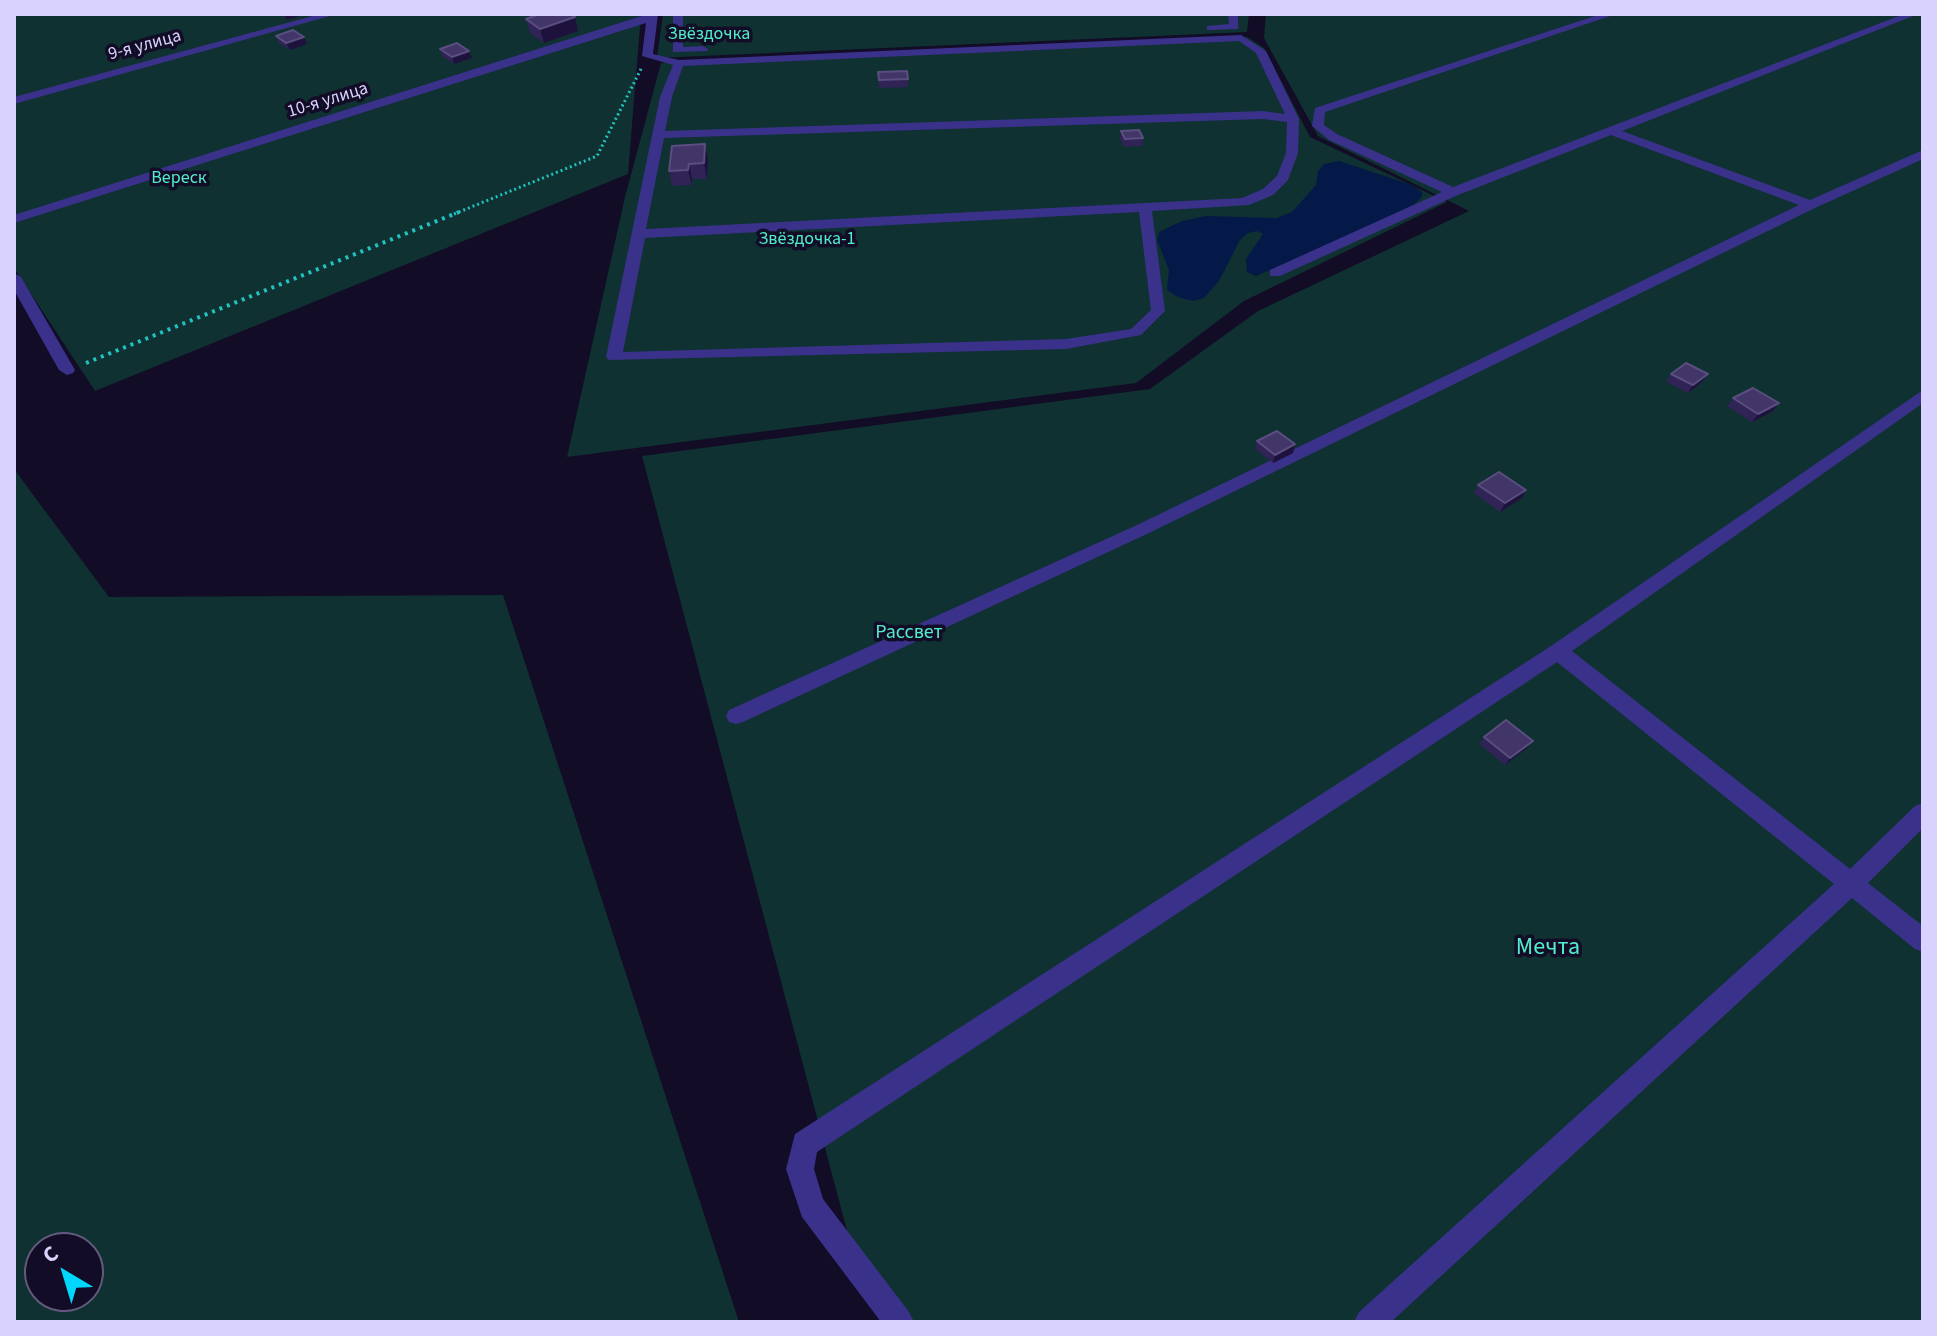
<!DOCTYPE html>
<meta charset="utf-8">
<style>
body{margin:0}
#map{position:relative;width:1937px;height:1336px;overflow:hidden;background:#120c26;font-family:"Source Sans 3",sans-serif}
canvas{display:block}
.frame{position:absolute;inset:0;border:16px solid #d9d2ff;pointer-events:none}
.north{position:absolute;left:24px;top:1232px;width:80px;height:80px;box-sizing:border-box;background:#120c26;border:2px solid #625b7d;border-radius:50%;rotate:322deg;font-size:22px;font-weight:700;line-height:32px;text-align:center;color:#d9d2ff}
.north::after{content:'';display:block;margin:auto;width:28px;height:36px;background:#00d7fd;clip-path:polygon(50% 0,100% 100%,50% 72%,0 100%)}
</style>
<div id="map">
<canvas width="1937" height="1336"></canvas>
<div class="frame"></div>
<div class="north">С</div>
</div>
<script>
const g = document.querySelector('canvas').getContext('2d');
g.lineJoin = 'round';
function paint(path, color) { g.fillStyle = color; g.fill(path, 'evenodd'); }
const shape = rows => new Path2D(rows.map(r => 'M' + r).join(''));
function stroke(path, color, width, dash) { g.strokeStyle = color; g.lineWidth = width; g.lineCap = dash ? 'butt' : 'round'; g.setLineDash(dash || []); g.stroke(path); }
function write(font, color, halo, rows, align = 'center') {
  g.font = font + ' "Source Sans 3",sans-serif'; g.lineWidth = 7; g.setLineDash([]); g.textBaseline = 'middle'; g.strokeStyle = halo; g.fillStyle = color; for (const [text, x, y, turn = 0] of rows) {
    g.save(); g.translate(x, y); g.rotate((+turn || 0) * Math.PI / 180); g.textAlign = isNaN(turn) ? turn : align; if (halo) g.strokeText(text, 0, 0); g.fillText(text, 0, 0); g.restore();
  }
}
const green = shape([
 [14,14,641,14,628,174,95,391,14,268],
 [663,14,1249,14,1247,32,657,58],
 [1266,14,1923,14,1923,1322,890,1322,851,1246,642,456,1150,389,1258,311,1469,211,1318,136,1264,38],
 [1247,37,1264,48,1310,137,1447,202,1244,301,1136,383,567,457,625,197,661,63],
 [14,469,109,597,503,595,739,1322,14,1322],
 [88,1248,88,1296,40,1296,40,1248]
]);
const water = shape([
 [1339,161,1412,185,1422,192,1422,197,1412,206,1344,238,1256,276,1247,272,1246,259,1263,234,1257,231,1248,233,1240,240,1219,281,1204,298,1193,301,1178,297,1167,290,1169,270,1157,240,1159,232,1182,221,1206,216,1277,218,1292,212,1316,185,1318,171,1324,164]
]);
const pathFar1 = shape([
 [454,214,597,156,642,67]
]);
const path = shape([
 [86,363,459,212]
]);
const minor = shape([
 [320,14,337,14,14,104,14,97,320,14],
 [648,14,658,14,653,54,679,60,1241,35,1266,51,1299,119,1298,153,1288,180,1273,195,1249,205,1152,211,1165,311,1141,335,1066,349,609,360,606,357,660,97,673,65,642,56,646,23,14,223,14,215,648,14],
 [1239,41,1256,53,1285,114,1263,111,665,131,672,97,683,66,1239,41],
 [1263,119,1287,122,1286,153,1277,176,1263,189,1242,198,646,229,664,138,1263,119],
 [1139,212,1151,310,1131,329,1066,339,623,352,645,238,1139,212],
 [673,14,683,14,683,47,703,46,708,49,707,51,673,52,673,14],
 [1228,14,1238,14,1238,29,1207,30,1207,26,1229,24,1228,14],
 [1601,14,1616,14,1325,112,1324,125,1337,134,1453,187,1904,14,1918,14,1622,131,1810,200,1923,150,1923,159,1815,208,1149,533,743,722,736,724,729,722,726,716,729,710,1137,525,1799,205,1611,135,1458,195,1280,276,1270,276,1270,270,1442,192,1329,140,1312,126,1315,108,1601,14],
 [14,273,21,277,75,370,73,373,67,375,59,370,14,290,14,273],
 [1923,390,1923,403,1572,651,1850,869,1915,806,1923,803,1923,828,1868,883,1923,926,1923,952,1915,949,1852,898,1391,1322,1354,1322,1359,1312,1834,884,1557,662,817,1152,814,1169,823,1199,909,1312,914,1322,881,1322,802,1217,786,1169,795,1134,1551,646,1923,390]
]);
const wall = shape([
 [526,19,578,31,544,43,530,33],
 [276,36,304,37,307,44,290,50,279,43],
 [440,49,472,58,454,64,442,56],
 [878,72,908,79,908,87,879,88],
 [1121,131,1143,138,1142,146,1124,147,1120,139],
 [672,146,708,159,707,179,692,179,692,185,672,186,669,171],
 [1671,374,1702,382,1688,393,1666,382],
 [1733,398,1779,403,1773,411,1752,422,1727,406],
 [1257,441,1293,453,1273,463,1255,449],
 [1478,485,1526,490,1522,498,1500,512,1474,493],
 [1484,737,1533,741,1527,748,1505,765,1479,744]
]);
const shadedWall = shape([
 [284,14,305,14,287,20],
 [575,17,578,31,544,43,540,29],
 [304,37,307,44,290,50,286,43],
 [469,51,472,58,454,64,452,57],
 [705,144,708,159,707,179,704,163],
 [689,164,692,179,692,185,688,170],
 [1708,374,1702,382,1688,393,1693,385],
 [1779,403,1773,411,1752,422,1758,414],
 [1295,444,1293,453,1273,463,1275,455],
 [1526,490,1522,498,1500,512,1505,503],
 [1533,741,1527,748,1505,765,1510,758]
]);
const building = shape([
 [540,14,570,14,575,17,540,29,526,19,540,14],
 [293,30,304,37,286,43,276,36,293,30],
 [457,43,469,51,452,57,440,49,457,43],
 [907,71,908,79,879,80,878,72,907,71],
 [1139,130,1143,138,1125,139,1121,131,1139,130],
 [705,144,704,163,689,164,688,170,669,171,672,146,705,144],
 [1686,363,1708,374,1693,385,1671,374,1686,363],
 [1753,388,1779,403,1758,414,1733,398,1753,388],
 [1277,431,1295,444,1275,455,1257,441,1277,431],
 [1499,472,1526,490,1505,503,1478,485,1499,472],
 [1506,720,1533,741,1510,758,1484,737,1506,720]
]);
const farParknames = [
 ["Звёздочка",709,35],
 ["Вереск",179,179],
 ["Звёздочка-1",807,240]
];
const farStreetnames = [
 ["9-я улица",145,46,-15],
 ["10-я улица",328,101,-17]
];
const parkNames = [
 ["Рассвет",909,634]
];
const nearParknames = [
 ["Мечта",1548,949]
];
paint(green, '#0f3131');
paint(water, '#041947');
stroke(pathFar1, '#21c3c1', 3, [2, 3]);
stroke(path, '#21c3c1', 4, [3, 5]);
paint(minor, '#3a328a');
paint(wall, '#302356');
paint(shadedWall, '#1c123b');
paint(building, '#423668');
stroke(building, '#5a4e80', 2);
write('18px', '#50eccd', '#120c26', farParknames);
write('18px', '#d9d2ff', '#120c26', farStreetnames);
write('20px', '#50eccd', '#120c26', parkNames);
write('24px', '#50eccd', '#120c26', nearParknames);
</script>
